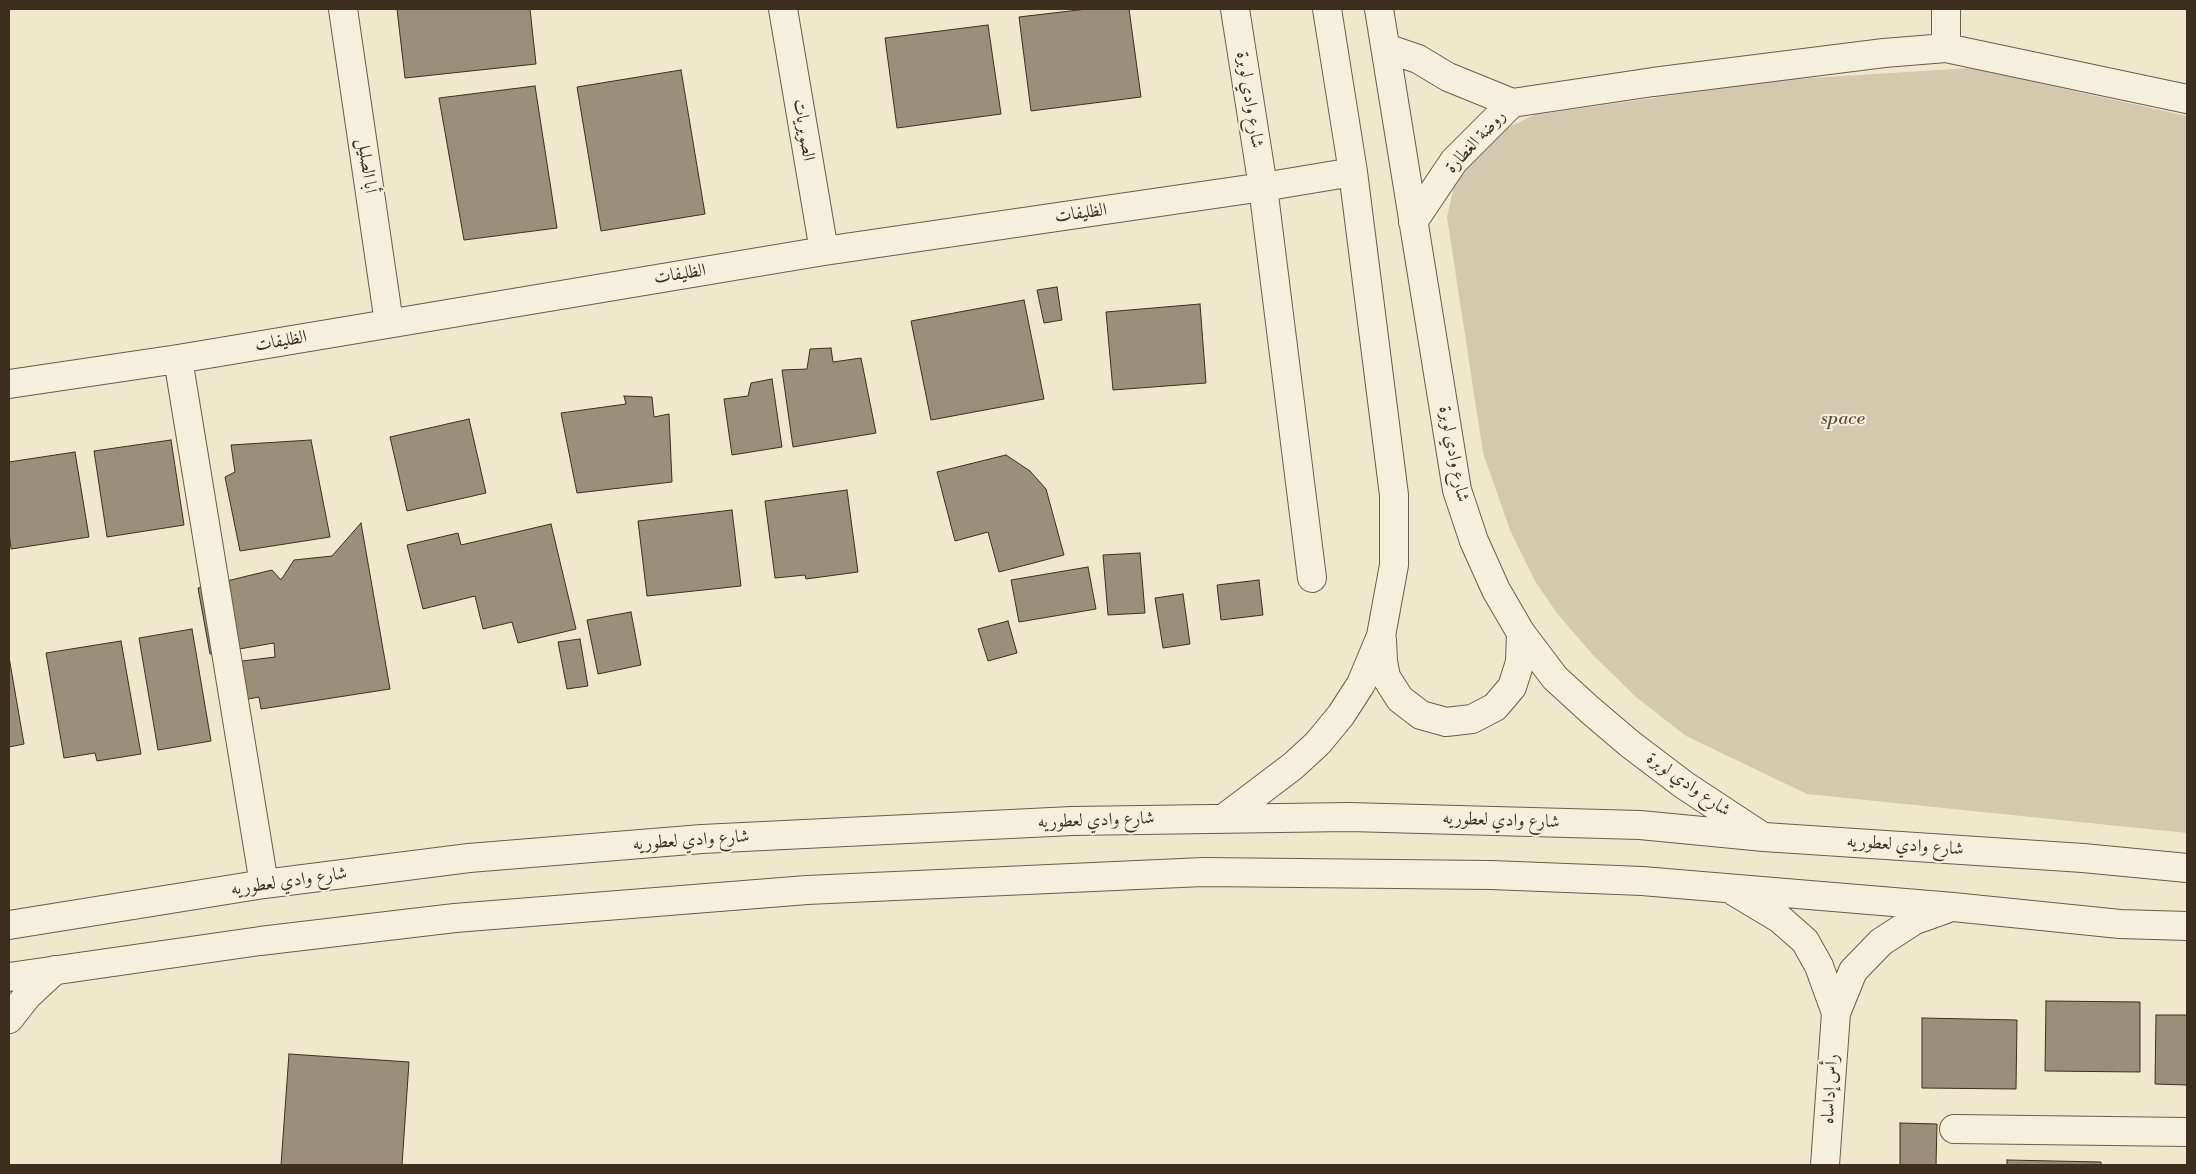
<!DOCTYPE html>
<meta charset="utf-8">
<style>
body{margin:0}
#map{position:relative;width:2196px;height:1174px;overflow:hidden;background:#f0e8cd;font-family:"Libre Bodoni",serif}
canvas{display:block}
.frame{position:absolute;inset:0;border:10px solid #3d2f1d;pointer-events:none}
</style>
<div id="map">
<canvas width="2196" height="1174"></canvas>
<div class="frame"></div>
</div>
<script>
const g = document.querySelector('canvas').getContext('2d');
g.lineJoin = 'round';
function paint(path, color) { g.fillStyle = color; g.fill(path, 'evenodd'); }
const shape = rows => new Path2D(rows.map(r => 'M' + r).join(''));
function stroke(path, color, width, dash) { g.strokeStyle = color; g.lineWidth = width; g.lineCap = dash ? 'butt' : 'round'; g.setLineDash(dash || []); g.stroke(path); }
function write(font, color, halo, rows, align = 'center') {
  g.font = font + ' "Libre Bodoni",Amiri,serif'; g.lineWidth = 4; g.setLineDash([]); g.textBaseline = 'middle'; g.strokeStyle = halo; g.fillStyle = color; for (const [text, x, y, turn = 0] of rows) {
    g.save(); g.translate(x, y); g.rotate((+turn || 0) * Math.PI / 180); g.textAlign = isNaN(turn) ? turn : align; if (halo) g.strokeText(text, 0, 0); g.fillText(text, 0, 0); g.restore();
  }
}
const green = shape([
 [1970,68,2187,116,2187,833,1807,794,1686,736,1636,697,1592,654,1556,612,1535,581,1510,530,1483,453,1447,217,1454,186,1473,159,1499,132,1534,115,1779,80]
]);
const building = shape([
 [397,9,530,9,536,64,405,78,397,9],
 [1087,9,1129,9,1141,97,1031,111,1019,17,1087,9],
 [988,25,1001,114,897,128,885,38,988,25],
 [681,70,705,214,601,231,577,87,681,70],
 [535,86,557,228,464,240,439,98,535,86],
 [1057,287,1062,320,1044,323,1037,290,1057,287],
 [1024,300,1044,399,931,420,911,321,1024,300],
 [1200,304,1206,383,1113,390,1106,312,1200,304],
 [831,348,833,362,861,358,876,433,793,447,782,370,807,369,810,349,831,348],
 [772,379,782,447,732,455,724,399,748,396,751,383,772,379],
 [624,396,652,397,654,417,669,414,672,482,577,493,561,413,626,404,624,396],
 [469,419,486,493,407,511,390,437,469,419],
 [171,440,184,525,107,537,94,451,171,440],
 [311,440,330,537,240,551,225,477,235,472,231,445,311,440],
 [75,452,89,537,11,549,9,532,9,462,75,452],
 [1006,455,1030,471,1046,489,1064,555,999,572,988,532,955,541,937,472,1006,455],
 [847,490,858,572,806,579,805,575,775,578,765,501,847,490],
 [732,510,741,586,647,596,638,521,732,510],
 [361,523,390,689,261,709,259,697,227,703,218,664,275,657,274,643,210,654,198,588,272,570,281,580,294,560,332,556,361,523],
 [551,524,576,629,518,643,512,622,483,629,475,596,423,609,407,545,458,533,461,545,551,524],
 [1140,553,1145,613,1108,615,1103,555,1140,553],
 [1088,567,1096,609,1019,622,1011,580,1088,567],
 [1259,580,1263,615,1221,620,1217,585,1259,580],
 [1183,594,1190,644,1163,648,1155,598,1183,594],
 [631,612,641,665,598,674,587,620,631,612],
 [1008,621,1017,653,988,661,978,629,1008,621],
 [192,629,211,741,158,750,139,638,192,629],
 [580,639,588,686,567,689,558,642,580,639],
 [121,641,141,754,97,761,95,753,64,758,46,653,121,641],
 [9,657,24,744,9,747,9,657],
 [2046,1001,2140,1002,2140,1072,2045,1071,2046,1001],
 [2156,1015,2187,1015,2187,1085,2155,1084,2156,1015],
 [1922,1018,2017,1020,2016,1089,1922,1088,1922,1018],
 [289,1054,409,1062,402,1165,281,1165,289,1054],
 [1900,1123,1937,1124,1936,1165,1900,1165,1900,1123],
 [2007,1160,2101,1162,2101,1165,2007,1165,2007,1160]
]);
const minor = shape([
 [343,9,389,323],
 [783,9,824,251],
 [1235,9,1263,187,1312,578],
 [1379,9,1457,490,1474,541,1496,590,1521,633,1555,678,1590,710,1630,744,1684,785,1760,835],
 [1386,48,1418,59,1448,77,1512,103],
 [1946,48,1946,9],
 [1512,103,1653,82,1884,53,1946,48,2187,99],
 [1413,222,1454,161,1512,103],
 [178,359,264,884],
 [9,384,178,359,824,251,1263,187,1353,172],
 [1382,640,1383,661,1386,677,1400,699,1421,715,1446,722,1472,719,1495,707,1512,687,1520,662,1521,633],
 [1223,819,1293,766,1318,743,1341,715,1361,684,1381,636,1394,565,1394,495,1353,172,1327,9],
 [1735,892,1780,919,1805,941,1819,966,1836,1013],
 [9,925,264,884,469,858,702,839,1072,821,1349,817,1640,825,1764,837,2083,858,2187,868],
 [9,977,260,941,455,918,807,890,1203,872,1491,875,1642,881,1953,907,2120,924,2187,926],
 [9,1019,27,996,55,970],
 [1954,1129,2187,1132],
 [1825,1165,1836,1013,1853,971,1881,942,1915,920,1946,909]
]);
const streetNames = [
 ["شارع وادي لوبرة",1249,100,81],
 ["الصويريات",803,130,81],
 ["روضة الغطارة",1476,142,-47],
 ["أبا الصليل",366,166,82],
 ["الظليفات",1081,214,-8],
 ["الظليفات",680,275,-9],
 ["الظليفات",281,342,-10],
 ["شارع وادي لوبرة",1453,454,79],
 ["شارع وادي لوبرة",1688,785,35],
 ["شارع وادي لعطوريه",1096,821,-2],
 ["شارع وادي لعطوريه",1501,821,2],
 ["شارع وادي لعطوريه",691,841,-4],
 ["شارع وادي لعطوريه",1905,846,4],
 ["شارع وادي لعطوريه",289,882,-8],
 ["رأس إداساه",1831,1089,-86]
];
const parkNames = [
 ["space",1843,420]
];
paint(green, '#d2c9af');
paint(building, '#9a8f79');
stroke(building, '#3d2f1d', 1);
stroke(minor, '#6a5d49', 30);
stroke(minor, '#f5f0de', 28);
write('18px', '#3d2f1d', '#f5f0de', streetNames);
write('italic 18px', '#5b4e3a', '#f5f0de', parkNames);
</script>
